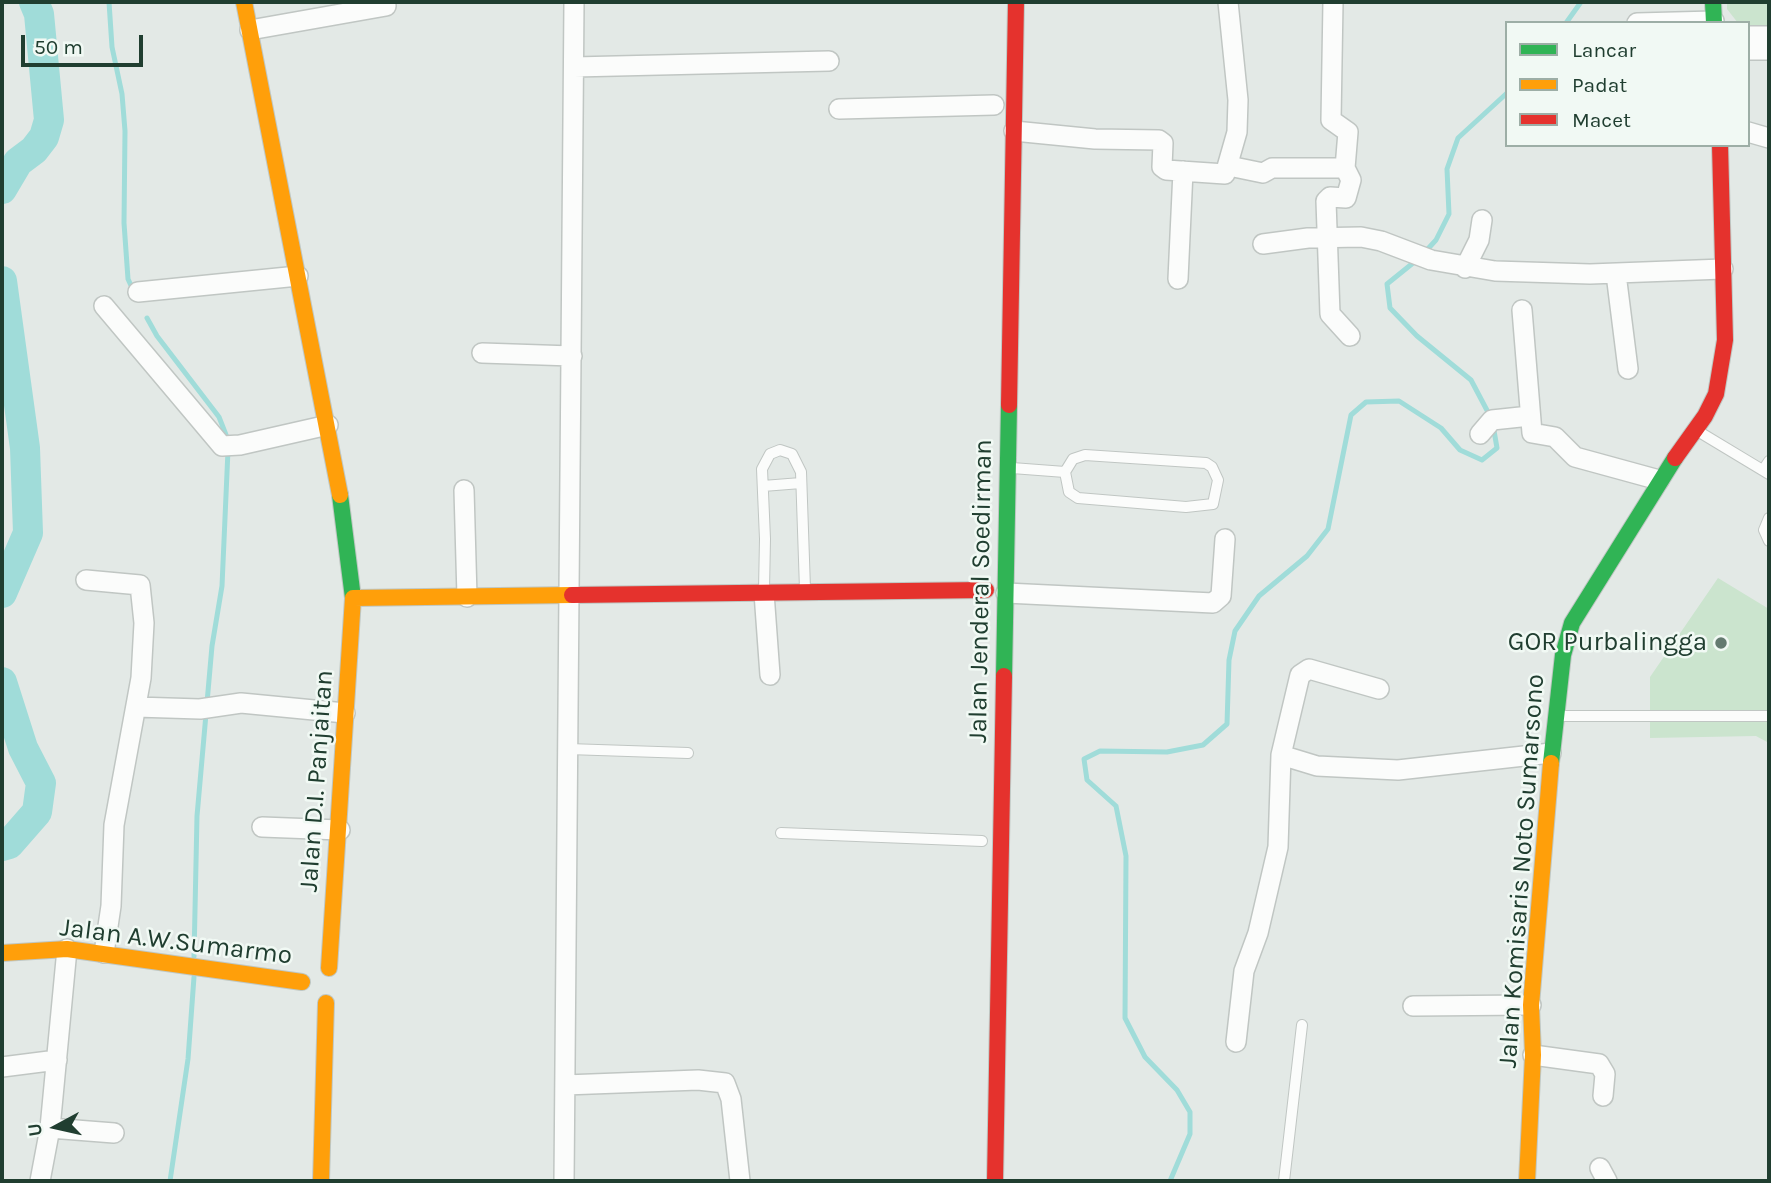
<!DOCTYPE html>
<style>
body{margin:0}
#map{position:relative;width:1771px;height:1183px;overflow:hidden;background:#e3e9e6;font-family:Karla,sans-serif}
canvas{display:block}
.frame{position:absolute;inset:0;border:4px solid #203e30;pointer-events:none}
.legend{position:absolute;left:1505px;top:21px;width:245px;height:126px;box-sizing:border-box;background:#f1f9f4;border:2px solid #9daea6;margin:0;padding:9px 12px;list-style:none;font-size:21px;color:#203e30}
.legend li{display:flex;align-items:center;gap:14px;height:35px}
.legend b{width:35px;border:2px solid #9daea6}
.north{position:absolute;left:21px;top:1092px;width:70px;height:70px;-webkit-text-stroke:5px #f1f9f4;paint-order:stroke;rotate:262deg;font-size:19px;font-weight:700;line-height:28px;text-align:center;color:#203e30}
.north::after{content:'';display:block;margin:auto;width:24px;height:32px;background:#203e30;clip-path:polygon(50% 0,100% 100%,50% 72%,0 100%)}
.scale{position:absolute;left:21px;top:35px;width:122px;height:32px;box-sizing:border-box;border:4px solid #203e30;border-top:0;padding-left:9px;font-size:21px;line-height:24px;white-space:nowrap;color:#203e30;-webkit-text-stroke:5px #f1f9f4;paint-order:stroke}
</style>
<div id="map">
<canvas width="1771" height="1183"></canvas>
<div class="frame"></div>
<ul class="legend">
<li><b style="height:9px;background:#30b455"></b>Lancar</li>
<li><b style="height:9px;background:#ff9f0a"></b>Padat</li>
<li><b style="height:9px;background:#e5322d"></b>Macet</li>
</ul>
<div class="north">U</div>
<div class="scale">50 m</div>
</div>
<script>
const g = document.querySelector('canvas').getContext('2d');
g.lineJoin = 'round';
function paint(path, color) { g.fillStyle = color; g.fill(path, 'evenodd'); }
const shape = rows => new Path2D(rows.map(r => 'M' + r).join(''));
function stroke(path, color, width, dash) { g.strokeStyle = color; g.lineWidth = width; g.lineCap = dash ? 'butt' : 'round'; g.setLineDash(dash || []); g.stroke(path); }
function write(font, color, halo, rows, align = 'center') {
  g.font = font + ' Karla,sans-serif'; g.lineWidth = 5; g.setLineDash([]); g.textBaseline = 'middle'; g.strokeStyle = halo; g.fillStyle = color; for (const [text, x, y, turn = 0] of rows) {
    g.save(); g.translate(x, y); g.rotate((+turn || 0) * Math.PI / 180); g.textAlign = isNaN(turn) ? turn : align; if (halo) g.strokeText(text, 0, 0); g.fillText(text, 0, 0); g.restore();
  }
}
const green = shape([
 [1727,2,1769,2,1769,27,1748,27,1748,23,1738,23,1727,9],
 [1718,578,1769,609,1769,743,1756,736,1650,738,1650,677]
]);
const stream = shape([
 [109,2,112,47,122,94,125,131,124,223,128,279,134,292],
 [1566,23,1581,2],
 [1425,252,1436,240,1449,214,1447,169,1458,138,1507,93],
 [1418,259,1387,284,1390,308,1417,336,1471,380,1490,416],
 [147,318,157,336,219,417,228,440],
 [194,957,197,816,212,646,222,586,228,450],
 [170,1181,188,1059,194,977],
 [1170,1181,1190,1134,1190,1112,1177,1090,1145,1057,1125,1018,1126,856,1116,806,1087,780,1084,759,1100,751,1167,752,1203,745,1227,724,1229,660,1235,631,1259,596,1307,556,1328,529,1351,415,1366,402,1399,401,1441,428,1460,450,1482,460,1497,448,1493,425]
]);
const river = shape([
 [2,189,18,162,34,150,44,137,49,120,39,14,34,2],
 [2,281,25,448,28,533,2,593],
 [2,682,23,748,41,783,37,812,9,844,2,846]
]);
const lane = shape([
 [1696,430,1769,474],
 [1012,468,1065,472,1073,459,1085,455,1206,463,1212,467,1218,480,1213,504,1186,507,1078,498,1069,492,1065,472],
 [1763,470,1769,461],
 [763,486,801,483],
 [1769,518,1764,530,1769,541],
 [764,590,765,539,762,469,770,454,780,450,792,454,801,472,805,589],
 [1560,716,1769,716],
 [568,749,688,753],
 [781,833,982,841],
 [1284,1181,1302,1025]
]);
const street = shape([
 [1333,2,1331,120,1348,132,1345,168,1351,180,1346,198,1330,197,1326,201,1330,314,1350,336],
 [1637,23,1714,21],
 [250,30,386,6],
 [1748,36,1769,36],
 [1748,50,1769,50],
 [574,67,829,61],
 [839,109,994,105],
 [1014,131,1095,139,1159,140,1163,143,1162,167,1166,170,1225,174,1237,132,1238,100,1228,2],
 [1748,132,1769,138],
 [1229,166,1263,173,1272,168,1345,168],
 [1263,244,1308,238,1361,237,1381,241,1431,260,1495,271,1590,274,1723,269],
 [1465,268,1479,240,1482,220],
 [1616,274,1628,369],
 [1178,279,1183,171],
 [138,292,298,276],
 [104,306,222,446,240,445,328,425],
 [1522,310,1532,433,1555,437,1575,457,1659,480],
 [482,353,572,356],
 [1480,434,1492,420,1530,416],
 [464,490,467,597],
 [86,580,140,585,144,623,141,678,114,825,111,906,104,953],
 [764,593,770,675],
 [1006,593,1213,603,1221,596,1225,539],
 [136,707,200,709,241,703,345,713],
 [1281,755,1317,766,1398,770,1551,753],
 [262,827,340,830],
 [1413,1006,1531,1005],
 [1236,1042,1244,971,1258,933,1278,847,1281,755,1300,675,1309,669,1379,689],
 [1533,1055,1599,1064,1605,1074,1603,1096],
 [2,1067,57,1060],
 [565,1085,698,1080,725,1083,731,1099,740,1181],
 [50,1128,114,1133],
 [1600,1168,1607,1181],
 [40,1181,50,1128,67,949],
 [564,1181,574,2]
]);
const fast = shape([
 [1713,2,1714,23],
 [340,495,353,598],
 [1004,676,1009,405],
 [1551,763,1563,655,1572,623,1675,458]
]);
const slow = shape([
 [244,2,340,495],
 [2,953,67,949,302,982],
 [329,968,353,598,572,595],
 [321,1181,326,1003],
 [1527,1181,1533,1055,1531,1005,1551,763]
]);
const jam = shape([
 [1009,405,1016,2],
 [1675,458,1705,416,1716,394,1725,340,1720,145],
 [572,595,986,590],
 [995,1181,1004,676]
]);
const markers = [
 [1721,643,7,"#647a70"]
];
const streetNames = [
 ["Jalan Jenderal Soedirman",981,591,-89],
 ["Jalan D.I. Panjaitan",317,781,-86],
 ["Jalan Komisaris Noto Sumarsono",1522,871,-86],
 ["Jalan A.W.Sumarmo",176,942,7]
];
const poiNames = [
 ["GOR Purbalingga",1707,643]
];
paint(green, '#cbe4ce');
stroke(stream, '#a0dcd9', 5);
stroke(river, '#a0dcd9', 30);
stroke(lane, '#c0c6c3', 12);
stroke(street, '#c0c6c3', 22);
stroke(fast, '#bfc7c3', 18);
stroke(slow, '#bfc7c3', 18);
stroke(jam, '#bfc7c3', 18);
stroke(lane, '#fbfcfb', 10);
stroke(street, '#fbfcfb', 19);
stroke(fast, '#30b455', 16);
stroke(slow, '#ff9f0a', 16);
stroke(jam, '#e5322d', 16);
for (const [x, y, r, color] of markers) { const dot = new Path2D(); dot.arc(x, y, r, 0, 2 * Math.PI); g.fillStyle = color; g.fill(dot); stroke(dot, '#f1f9f4', 2.5); }
write('26px', '#203e30', '#f1f9f4', streetNames);
write('26px', '#203e30', '#f1f9f4', poiNames, 'right');
</script>
